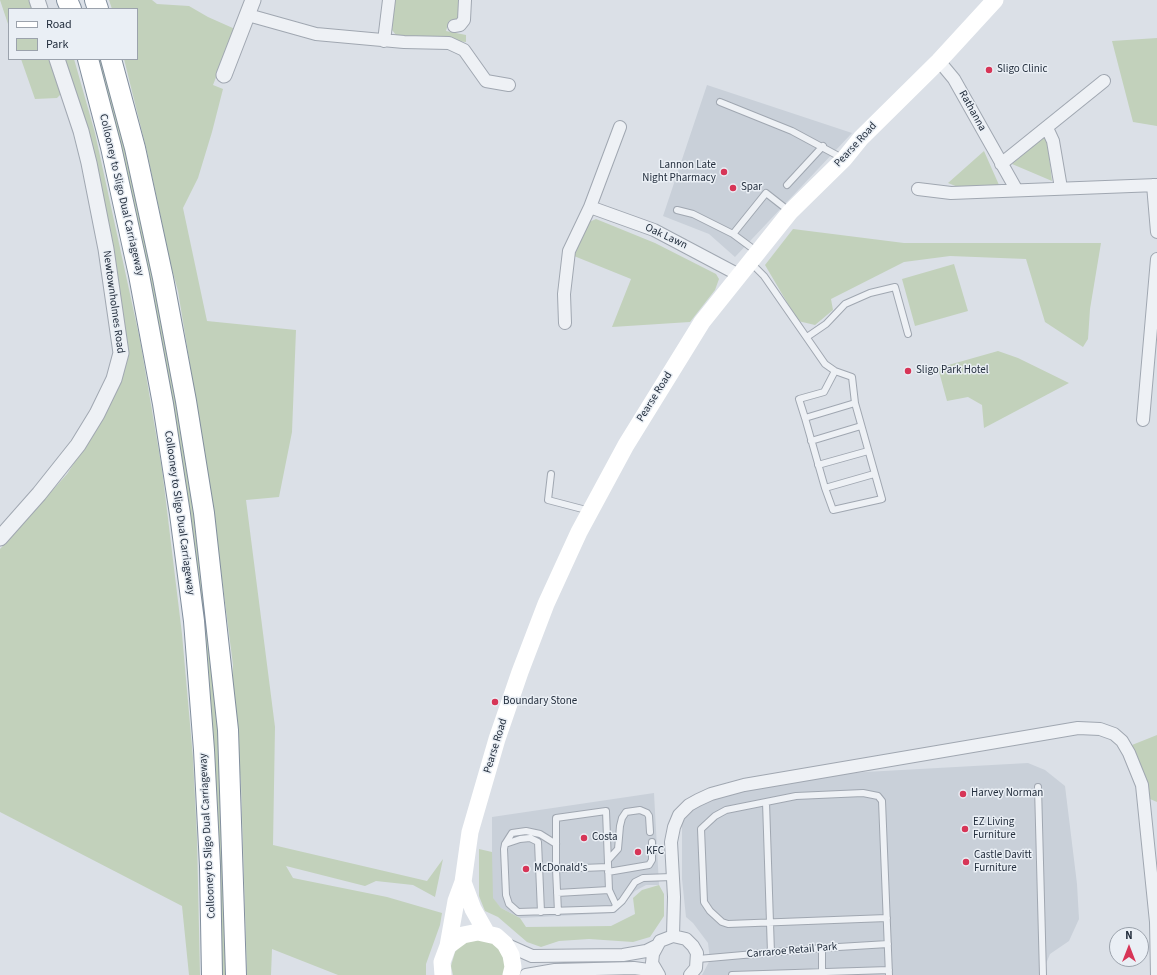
<!DOCTYPE html>
<style>
body{margin:0}
#map{position:relative;width:1157px;height:975px;overflow:hidden;background:#dbe0e7;font-family:"Source Sans 3",sans-serif}
canvas{display:block}
.legend{position:absolute;left:8px;top:8px;width:130px;height:52px;box-sizing:border-box;background:#eaeff5;border:1px solid #9ba2ac;margin:0;padding:5px 7px;list-style:none;font-size:12px;color:#242f3e}
.legend li{display:flex;align-items:center;gap:8px;height:20px}
.legend b{width:20px;border:1px solid #9ba2ac}
.north{position:absolute;left:1109px;top:927px;width:40px;height:40px;box-sizing:border-box;background:#eaeff5;border:1px solid #9ba2ac;border-radius:50%;rotate:0deg;font-size:11px;font-weight:700;line-height:16px;text-align:center;color:#242f3e}
.north::after{content:'';display:block;margin:auto;width:14px;height:18px;background:#d73557;clip-path:polygon(50% 0,100% 100%,50% 72%,0 100%)}
</style>
<div id="map">
<canvas width="1157" height="975"></canvas>
<ul class="legend">
<li><b style="height:5px;background:#fff"></b>Road</li>
<li><b style="height:11px;background:#c2d1bb"></b>Park</li>
</ul>
<div class="north">N</div>
</div>
<script>
const g = document.querySelector('canvas').getContext('2d');
g.lineJoin = 'round';
function paint(path, color) { g.fillStyle = color; g.fill(path, 'evenodd'); }
const shape = rows => new Path2D(rows.map(r => 'M' + r).join(''));
function stroke(path, color, width, dash) { g.strokeStyle = color; g.lineWidth = width; g.lineCap = dash ? 'butt' : 'round'; g.setLineDash(dash || []); g.stroke(path); }
function write(font, color, halo, rows, align = 'center') {
  g.font = font + ' "Source Sans 3",sans-serif'; g.lineWidth = 3; g.setLineDash([]); g.textBaseline = 'middle'; g.strokeStyle = halo; g.fillStyle = color; for (const [text, x, y, turn = 0] of rows) {
    g.save(); g.translate(x, y); g.rotate((+turn || 0) * Math.PI / 180); g.textAlign = isNaN(turn) ? turn : align; if (halo) g.strokeText(text, 0, 0); g.fillText(text, 0, 0); g.restore();
  }
}
const built = shape([
 [707,85,852,133,735,257,709,234,663,216],
 [1028,763,1045,770,1065,786,1077,884,1079,919,1069,941,1050,954,1045,966,1046,975,702,975,710,960,708,943,693,923,686,917,682,879,682,823,691,810,712,794,811,775],
 [654,793,659,885,646,885,635,891,615,913,520,918,501,908,492,898,492,817]
]);
const green = shape([
 [0,0,30,0,33,9,9,9,9,27],
 [109,0,152,0,157,4,189,6,208,17,235,29,213,85,223,89,212,132,198,178,183,208,207,321,296,330,292,432,279,497,246,500,275,727,273,845,427,881,443,859,435,897,413,885,376,881,365,886,286,866,293,878,387,897,442,913,440,925,426,964,426,975,338,975,272,949,271,975,247,975,241,784,232,684,233,665,212,501,178,291,171,266,147,152,124,59,137,59,137,9,112,9],
 [395,0,462,0,458,20,449,21,446,31,466,35,466,42,396,35,392,30],
 [1157,38,1157,126,1133,122,1112,41],
 [21,59,50,59,61,94,57,98,35,99],
 [65,59,74,59,95,133,140,340,162,469,182,634,193,758,197,838,200,975,189,975,182,906,0,812,0,549,67,474,100,423,122,378,128,352,114,260,91,141],
 [96,59,104,59,131,157,183,420,218,699,229,975,222,975,219,840,210,703,206,645,197,572],
 [1043,138,1047,139,1052,181,1012,164],
 [984,151,999,185,958,187,948,183],
 [596,219,655,243,716,274,719,279,715,290,690,322,612,327,631,279,574,256,589,222],
 [793,229,904,243,1101,243,1090,309,1088,339,1083,347,1045,322,1026,259,950,256,904,262,831,299,833,310,815,325,798,321,765,265],
 [954,264,968,311,915,326,902,279],
 [998,351,1018,358,1069,383,984,428,982,405,968,397,947,401,938,368],
 [1157,735,1157,802,1150,799,1142,768,1132,745],
 [479,849,492,852,493,898,501,908,520,918,526,927,611,926,635,914,633,898,642,890,659,885,664,894,664,916,650,937,633,942,589,939,559,941,541,947,527,942,498,917,485,911,479,896],
 [473,939,488,940,500,949,506,962,504,975,453,975,451,966,455,952,460,946]
]);
const service = shape([
 [720,102,792,131,844,159],
 [787,185,823,146],
 [677,210,693,214,733,234],
 [756,251,733,234,766,193,789,211],
 [751,263,764,276,825,364,835,371,852,377,855,403,882,499,833,510,825,488,805,418,855,403],
 [807,337,826,324,845,304,870,293,895,287,908,334],
 [805,418,799,399,824,392,835,371],
 [811,441,861,426],
 [818,465,868,451],
 [551,474,548,500,590,511],
 [825,488,874,474],
 [1038,787,1043,975],
 [766,802,771,953],
 [505,844,520,839,530,838,538,842,541,912],
 [556,844,540,834,526,831,512,833,505,844,504,849,506,895,509,904,518,912,613,909,622,901,635,882,643,878,672,877],
 [608,860,618,849,620,826,622,818,626,812,640,810,647,813,649,816,650,832],
 [556,869,608,867],
 [608,872,649,865,652,860,652,842],
 [557,893,609,890],
 [558,912,556,869,556,818,606,811,609,890,616,905],
 [887,918,728,924,722,922,710,911,704,902,701,829,715,816,726,810,796,796,863,793,878,796,882,801,889,975],
 [822,948,822,975],
 [698,959,822,948,888,944],
 [732,975,889,970]
]);
const minor = shape([
 [248,15,316,34,404,42,449,43,464,50,486,81,509,85],
 [454,26,460,25,464,20,465,0],
 [384,41,389,0],
 [939,61,954,79,1016,189],
 [1047,128,1053,141,1061,188],
 [1001,164,1104,81],
 [1153,185,1157,232],
 [918,189,951,193,1157,185],
 [590,207,654,230,739,275],
 [565,323,564,294,569,251,590,207,620,127],
 [1143,420,1157,259],
 [673,936,674,897,671,842,674,827,679,815,689,805,698,800,711,794,744,785,1078,728,1100,729,1114,734,1122,741,1129,753,1142,785,1156,922,1157,975],
 [505,944,532,956,623,955,646,951,656,946],
 [526,975,555,970,634,968,656,971],
 [659,975,652,963,653,954,660,941,673,936,686,939,693,946,697,953,696,968,690,975]
]);
const tertiary = shape([
 [37,0,40,9],
 [224,75,253,0],
 [0,538,39,494,78,445,97,414,114,379,121,353,106,249,89,163,81,131,57,59]
]);
const secondary = shape([
 [463,882,473,909,486,932],
 [448,946,456,901,463,882,470,832,497,739,520,672,546,604,579,532,626,445,702,322,790,212,844,159,861,138,939,61,995,0],
 [443,975,442,962,448,946,463,935,478,932,496,936,505,944,511,955,513,967,511,975]
]);
const trunk = shape([
 [67,0,71,9],
 [95,0,98,9],
 [88,59,111,147,139,275,163,404,180,514,194,621,204,750,210,866,212,975],
 [111,59,135,148,163,278,186,401,204,513,228,730,236,975]
]);
const markers = [
 [989,70,4,"#d73557"],
 [724,172,4,"#d73557"],
 [733,188,4,"#d73557"],
 [908,371,4,"#d73557"],
 [495,702,4,"#d73557"],
 [963,794,4,"#d73557"],
 [965,829,4,"#d73557"],
 [584,838,4,"#d73557"],
 [638,852,4,"#d73557"],
 [966,862,4,"#d73557"],
 [526,869,4,"#d73557"]
];
const poiNames = [
 ["Sligo Clinic",997,70],
 ["Lannon Late",716,166,"right"],
 ["Night Pharmacy",716,179,"right"],
 ["Spar",741,188],
 ["Sligo Park Hotel",916,371],
 ["Boundary Stone",503,702],
 ["Harvey Norman",971,794],
 ["EZ Living",973,823],
 ["Furniture",973,836],
 ["Costa",592,838],
 ["KFC",646,852],
 ["Castle Davitt",974,856],
 ["Furniture",974,869],
 ["McDonald's",534,869]
];
const streetNames = [
 ["Rathanna",972,111,61],
 ["Pearse Road",856,145,-47],
 ["Collooney to Sligo Dual Carriageway",121,195,77],
 ["Oak Lawn",666,237,25],
 ["Newtownholmes Road",113,302,82],
 ["Pearse Road",655,397,-58],
 ["Collooney to Sligo Dual Carriageway",179,513,82],
 ["Pearse Road",496,746,-73],
 ["Collooney to Sligo Dual Carriageway",208,836,-93],
 ["Carraroe Retail Park",792,951,-5]
];
paint(built, '#c9d0d9');
paint(green, '#c2d1bb');
stroke(service, '#a0a7b1', 8);
stroke(minor, '#a0a7b1', 14);
stroke(tertiary, '#a0a7b1', 17);
stroke(trunk, '#828f9e', 22);
stroke(service, '#eef1f5', 6);
stroke(minor, '#eef1f5', 12);
stroke(tertiary, '#eef1f5', 15);
stroke(secondary, '#fff', 17);
stroke(trunk, '#fff', 20);
for (const [x, y, r, color] of markers) { const dot = new Path2D(); dot.arc(x, y, r, 0, 2 * Math.PI); g.fillStyle = color; g.fill(dot); stroke(dot, '#eaeff5', 1.5); }
write('11px', '#242f3e', '#eaeff5', poiNames, 'left');
write('11px', '#242f3e', '#eaeff5', streetNames);
</script>
